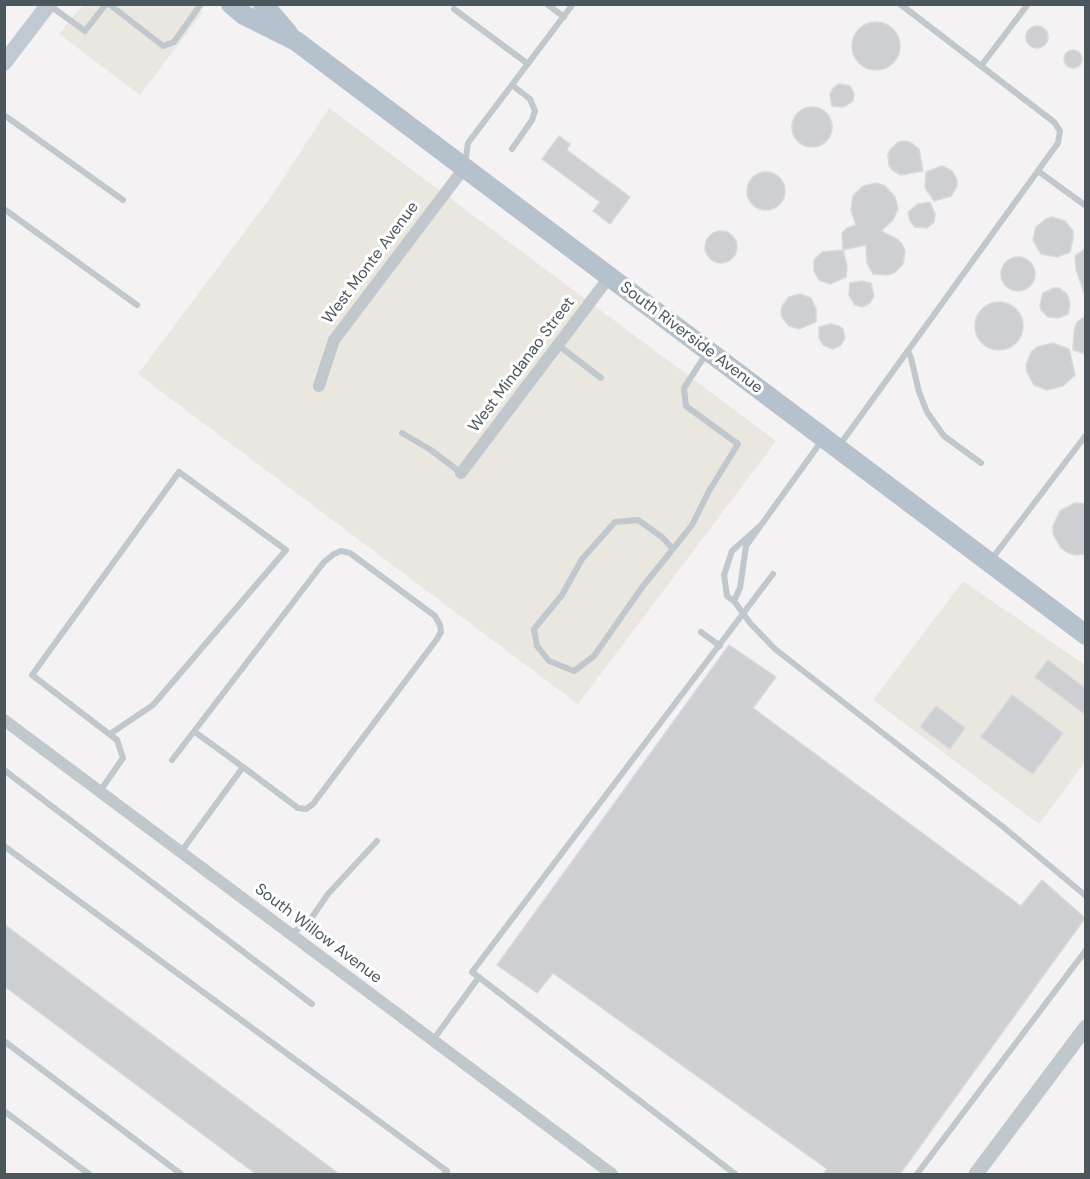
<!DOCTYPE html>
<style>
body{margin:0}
#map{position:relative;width:1090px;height:1179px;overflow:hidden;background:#f4f2f2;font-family:"DM Sans",sans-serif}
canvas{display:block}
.frame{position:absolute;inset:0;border:6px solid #4c565d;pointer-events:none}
</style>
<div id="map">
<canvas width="1090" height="1179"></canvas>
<div class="frame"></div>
</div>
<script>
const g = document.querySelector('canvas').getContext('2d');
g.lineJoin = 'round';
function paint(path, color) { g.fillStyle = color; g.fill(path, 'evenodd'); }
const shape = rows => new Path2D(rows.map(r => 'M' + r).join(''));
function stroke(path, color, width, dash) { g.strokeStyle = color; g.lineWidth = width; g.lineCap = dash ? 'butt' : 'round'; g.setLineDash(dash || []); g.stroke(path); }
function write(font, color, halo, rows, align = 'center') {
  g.font = font + ' "DM Sans",sans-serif'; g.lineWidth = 6; g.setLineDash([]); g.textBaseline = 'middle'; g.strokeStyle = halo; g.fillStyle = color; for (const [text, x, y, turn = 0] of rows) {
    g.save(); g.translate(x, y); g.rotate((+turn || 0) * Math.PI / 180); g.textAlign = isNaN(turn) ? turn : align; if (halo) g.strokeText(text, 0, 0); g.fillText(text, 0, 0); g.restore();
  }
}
const commercial = shape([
 [83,5,193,5,203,12,140,95,59,34],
 [329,108,776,441,578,704,138,374,273,194],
 [963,581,1085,665,1085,762,1039,824,873,700]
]);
const building = shape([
 '852 46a24 24 0 1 1 48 0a24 24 0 1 1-48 0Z',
 '1026 37a11 11 0 1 1 22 0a11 11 0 1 1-22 0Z',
 '1064 59a9 9 0 1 1 18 0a9 9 0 1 1-18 0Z',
 [839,84,850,86,854,93,853,101,843,107,832,106,830,95,833,88,839,84],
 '792 127a20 20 0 1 1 40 0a20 20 0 1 1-40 0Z',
 [559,136,570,144,567,150,630,197,610,224,593,211,600,202,542,159,559,136],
 [904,141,910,142,919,149,923,171,901,175,892,170,889,165,888,155,890,150,898,142,904,141],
 [942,166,952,171,957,180,957,186,951,196,934,201,925,188,926,172,942,166],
 '747 191a19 19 0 1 1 38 0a19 19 0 1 1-38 0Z',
 [877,183,885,186,895,197,898,209,893,220,881,231,897,239,902,244,905,251,903,264,894,273,887,275,873,274,867,263,866,245,843,250,847,266,846,277,830,284,819,280,814,271,814,260,822,252,843,250,842,233,847,228,856,225,851,210,853,196,863,186,877,183],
 [930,202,935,214,934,222,927,228,915,227,910,221,908,212,918,204,930,202],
 [1052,217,1065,221,1073,231,1073,238,1070,252,1057,257,1041,254,1033,240,1036,227,1046,219,1052,217],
 '705 247a16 16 0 1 1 32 0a16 16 0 1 1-32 0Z',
 [1086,248,1086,293,1084,293,1076,269,1075,256,1086,248],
 '1001 274a17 17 0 1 1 34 0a17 17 0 1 1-34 0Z',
 [862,281,871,283,874,296,870,303,862,307,855,305,849,295,850,283,862,281],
 [1054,288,1059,288,1067,294,1070,304,1068,314,1058,318,1048,317,1041,310,1040,305,1043,293,1054,288],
 [800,294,811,298,816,309,816,322,799,329,789,326,782,317,781,312,782,306,789,297,800,294],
 '975 326a24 24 0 1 1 48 0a24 24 0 1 1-48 0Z',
 [1086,316,1086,354,1073,350,1074,332,1077,322,1086,316],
 [831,324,839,326,843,329,845,338,841,345,833,349,823,345,819,338,819,327,831,324],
 [1053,343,1069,349,1075,375,1063,386,1047,390,1034,385,1027,372,1026,365,1031,352,1037,347,1053,343],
 [1075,503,1086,504,1086,554,1076,555,1068,553,1061,548,1053,534,1053,526,1060,511,1075,503],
 [729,645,776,677,753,708,1021,906,1042,880,1085,918,900,1174,823,1174,827,1169,553,973,537,993,497,965,729,645],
 [1048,660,1086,689,1086,715,1035,677,1048,660],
 [1012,695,1063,733,1033,774,981,737,1012,695],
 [936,706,965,728,950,749,920,727,936,706],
 [4,924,339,1174,256,1174,4,986,4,924]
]);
const service = shape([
 [109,4,163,46,174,42,201,4],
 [547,4,564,17],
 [49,5,85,31,106,4],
 [454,9,528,64],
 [981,66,1028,4],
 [512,85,530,99,535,111,532,120,512,149],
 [4,115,123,200],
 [465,164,468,143,573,4],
 [1038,171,1086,206],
 [4,209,137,305],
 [558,345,601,378],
 [908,351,911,358,919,392,927,412,944,436,981,463],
 [402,433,431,450,461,473],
 [839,446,1058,143,1060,131,1054,122,900,4],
 [760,526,732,551,724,575,727,596,734,601,750,623,775,649,1002,826,1086,896],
 [673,549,662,537,638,520,615,522,582,559,562,595,534,629,537,646,549,661,574,671,594,656,643,586,669,554,673,549,692,525,709,491,738,444,686,406,684,388,706,354],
 [991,560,1086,435],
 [734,601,740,588,746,546,823,439],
 [701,632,720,646],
 [195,732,243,767],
 [172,760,324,562,334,554,341,551,350,553,435,616,440,625,441,632,437,639,313,804,306,809,298,808,243,767,181,852],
 [4,770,312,1004],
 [100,791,123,758,117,740,32,675,179,472,286,550,153,705,110,734],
 [4,846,447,1171,444,1174],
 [291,934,310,920,328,894,377,841],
 [433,1040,479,977],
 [4,1041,181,1174],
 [4,1111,89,1174],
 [735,1174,472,972,773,574],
 [917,1174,1086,950]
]);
const minor = shape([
 [319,386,334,340,465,167],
 [461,473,610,276],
 [4,720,612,1174]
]);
const tertiary = shape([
 [976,1174,1086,1027]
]);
const secondary = shape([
 [4,63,49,4]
]);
const primary = shape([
 [231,4,244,15,296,41,1086,635],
 [263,4,288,33]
]);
const streetNames = [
 ["West Monte Avenue",371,263,-53],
 ["South Riverside Avenue",691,338,37],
 ["West Mindanao Street",522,365,-53],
 ["South Willow Avenue",318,934,37]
];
paint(commercial, '#eae7e0');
paint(building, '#cdcfd3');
stroke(building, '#d7d9dc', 1.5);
stroke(service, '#c0c7cd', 6);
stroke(minor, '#c0c7cd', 12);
stroke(tertiary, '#c0c7cd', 15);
stroke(secondary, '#c0c9d1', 16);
stroke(primary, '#b5c2cd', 20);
write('16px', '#4c565d', '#fff', streetNames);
</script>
